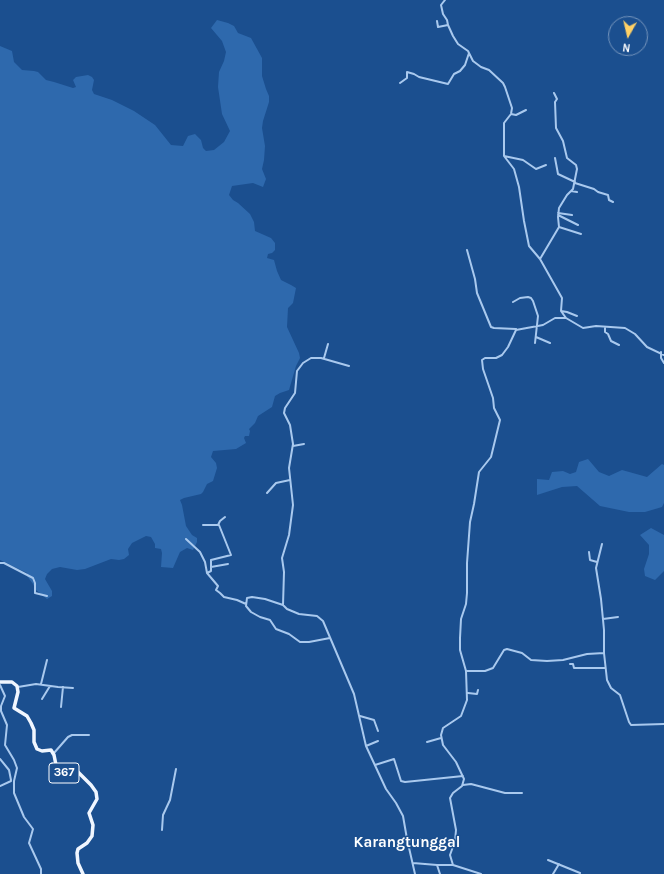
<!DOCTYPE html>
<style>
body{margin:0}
#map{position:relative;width:664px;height:874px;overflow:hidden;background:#1b4f8f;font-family:Karla,sans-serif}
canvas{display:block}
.north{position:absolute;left:608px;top:16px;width:40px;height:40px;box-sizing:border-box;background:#1b4f8f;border:1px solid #7695bc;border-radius:50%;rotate:188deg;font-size:11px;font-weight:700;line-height:16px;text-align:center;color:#fff}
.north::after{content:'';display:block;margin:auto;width:14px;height:18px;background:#ffd166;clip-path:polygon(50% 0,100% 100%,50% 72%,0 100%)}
</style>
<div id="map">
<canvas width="664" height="874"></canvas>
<div class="north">N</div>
</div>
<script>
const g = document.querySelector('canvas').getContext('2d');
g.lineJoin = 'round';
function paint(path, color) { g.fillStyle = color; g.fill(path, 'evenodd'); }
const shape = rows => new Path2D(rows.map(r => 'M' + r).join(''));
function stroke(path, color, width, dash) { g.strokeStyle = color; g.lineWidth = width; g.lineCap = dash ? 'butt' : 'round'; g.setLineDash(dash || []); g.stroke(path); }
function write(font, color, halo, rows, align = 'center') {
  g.font = font + ' Karla,sans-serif'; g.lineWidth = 3; g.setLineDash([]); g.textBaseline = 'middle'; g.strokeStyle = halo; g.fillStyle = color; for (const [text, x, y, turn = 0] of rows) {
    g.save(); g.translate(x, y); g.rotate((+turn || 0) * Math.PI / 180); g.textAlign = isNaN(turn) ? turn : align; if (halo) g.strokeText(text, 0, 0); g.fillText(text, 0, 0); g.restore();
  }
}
const green = shape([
 [217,20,228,23,234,26,238,33,251,38,262,58,262,76,266,89,269,96,269,102,263,121,262,128,265,146,264,160,262,169,266,179,263,187,253,183,232,186,229,195,233,200,238,203,250,214,254,222,255,231,271,238,275,243,275,250,272,253,268,254,267,258,274,260,277,271,281,280,291,285,296,288,293,303,288,308,287,327,299,353,300,358,296,366,289,390,280,393,275,396,272,407,258,416,255,423,249,429,250,431,249,436,245,436,244,438,246,443,236,449,213,451,211,457,216,463,217,468,213,481,207,484,203,492,201,494,184,498,180,500,182,505,186,526,192,535,197,538,197,542,193,550,187,548,180,552,173,568,161,567,162,553,161,549,155,548,155,544,151,537,146,536,132,543,128,549,129,555,124,559,119,560,111,559,85,569,77,570,60,567,52,569,47,574,45,579,52,591,52,596,47,599,36,590,33,584,27,576,27,573,0,560,0,46,12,51,14,62,22,70,34,71,38,72,46,80,54,82,73,88,76,87,73,80,76,77,88,75,92,77,94,80,92,90,94,94,112,100,134,111,155,125,171,145,183,146,188,136,195,134,201,140,203,148,206,151,214,150,224,142,230,131,222,114,218,87,219,72,224,61,226,52,222,41,211,28],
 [588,459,599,472,609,476,622,470,647,477,662,464,664,465,664,503,662,507,645,512,629,512,600,506,577,486,562,487,537,495,537,479,549,480,552,472,563,471,570,474,576,472,579,462],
 [651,528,664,535,664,571,655,580,645,576,644,569,649,554,649,545,640,535]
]);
const street = shape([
 [445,0,441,5,443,14,447,20,448,25,453,36,458,44,468,51,473,61,481,67,489,70,503,83,505,87,512,108,511,114,504,123,504,156,514,169,519,187,524,221,529,246,540,259,562,298,561,311,566,318,583,328,596,326,625,328,635,334,647,347,664,355],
 [437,21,438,27,448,25],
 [400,83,407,78,407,72,414,74,419,77,448,84,454,74,460,71,465,65,469,53],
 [511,114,516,115,526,110],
 [504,156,523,160,536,169,546,165],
 [555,158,558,174,575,182],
 [575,183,594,189,598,192,608,195,609,200,613,202],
 [571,191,577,192],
 [558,213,572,215],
 [558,215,578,225],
 [559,227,581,234],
 [467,250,475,279,477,293,491,327,494,328,516,329],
 [540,259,559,227,558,217,559,208,567,195,573,189,577,169,576,165,567,158,563,141,556,128,555,102,557,99,554,93],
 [513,302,520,298,528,297,531,298,533,301,538,316,535,343],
 [561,311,567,312,577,316],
 [605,327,605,332,608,334,611,341,619,345],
 [536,337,550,343],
 [661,352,661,358,664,363],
 [324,358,328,344],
 [293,446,304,444],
 [267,493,276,483,290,480],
 [203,525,219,525,231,555,211,560,211,571,207,573],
 [218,525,220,521,225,517],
 [186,539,200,552,205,562,207,573,218,586,216,590,220,593,224,597,237,600,246,604],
 [602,544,596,568,601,599,604,630,604,653,607,680,611,688,620,695,629,722,631,725,664,724],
 [589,552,590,560,597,562],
 [0,563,4,563,33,578,35,583,35,593,47,596],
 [211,567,228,564],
 [283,605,284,572,282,558,289,535,293,505,289,468,293,444,290,425,284,413,285,408,295,393,297,371,303,363,311,358,321,358,349,366],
 [603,619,618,617],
 [330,638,309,642,300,642,289,634,276,629,270,620,260,617,251,612,246,606,247,598,252,597,265,599,283,605,287,609,299,614,317,616,323,621,354,694,366,746,386,789,396,803,403,816,407,839,415,874],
 [570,664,573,664,574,668,605,668],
 [466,671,485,671,493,668,504,650,507,649,522,653,531,660,547,661,563,660,587,654,604,653],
 [41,684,47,660],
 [0,685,5,696,1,706,1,711,7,725,5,745,14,760,17,768,14,781,14,793,24,817,33,829,29,843,41,869,41,874],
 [18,687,36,684,58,687,73,688],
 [468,693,477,694,478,690],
 [42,699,50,686],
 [61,707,63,687],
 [360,716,374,720,378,731],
 [427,742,441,738],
 [366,746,378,741],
 [54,753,68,737,72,735,89,735],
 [0,759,9,770,11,780],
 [375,765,394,759,401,781,405,782,463,776],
 [463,785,471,784,505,793,522,793],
 [0,786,11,781],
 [162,830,163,815,170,800,176,769],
 [407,842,421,839],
 [548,860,580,873],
 [413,863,437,865,453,865,481,874],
 [437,865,440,874],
 [453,865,450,855,455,841,456,830,450,798,453,793,462,786,464,779,456,762,443,745,441,735,443,728,461,716,467,700,466,671,460,650,460,638,461,619,466,604,467,593,467,563,470,522,474,504,479,472,491,457,500,420,494,408,493,398,483,369,482,360,485,358,496,358,502,355,508,347,516,330,543,325,555,318,566,318],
 [553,874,559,864]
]);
const primary = shape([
 [0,682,12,682,17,686,18,692,14,708,27,716,31,723,34,730,34,742,37,749,42,751,51,750,54,755,56,765,60,772,63,773,74,771,78,772,91,785,96,792,97,799,89,813,93,825,92,836,87,843,78,849,77,853,78,863,83,874]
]);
const shields = [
 [64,773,30]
];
const shieldNames = [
 ["367",64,773]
];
const quarterNames = [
 ["Karangtunggal",407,843]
];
paint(green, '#2e69ad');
stroke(street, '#a9c9ee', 2);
stroke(primary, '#f0f6ff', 3.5);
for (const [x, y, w] of shields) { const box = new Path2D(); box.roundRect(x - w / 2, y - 10, w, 20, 3); g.fillStyle = '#1b4f8f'; g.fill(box); stroke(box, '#fff', 1); }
write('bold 12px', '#fff', null, shieldNames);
write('bold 15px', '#fff', '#1b4f8f', quarterNames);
</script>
